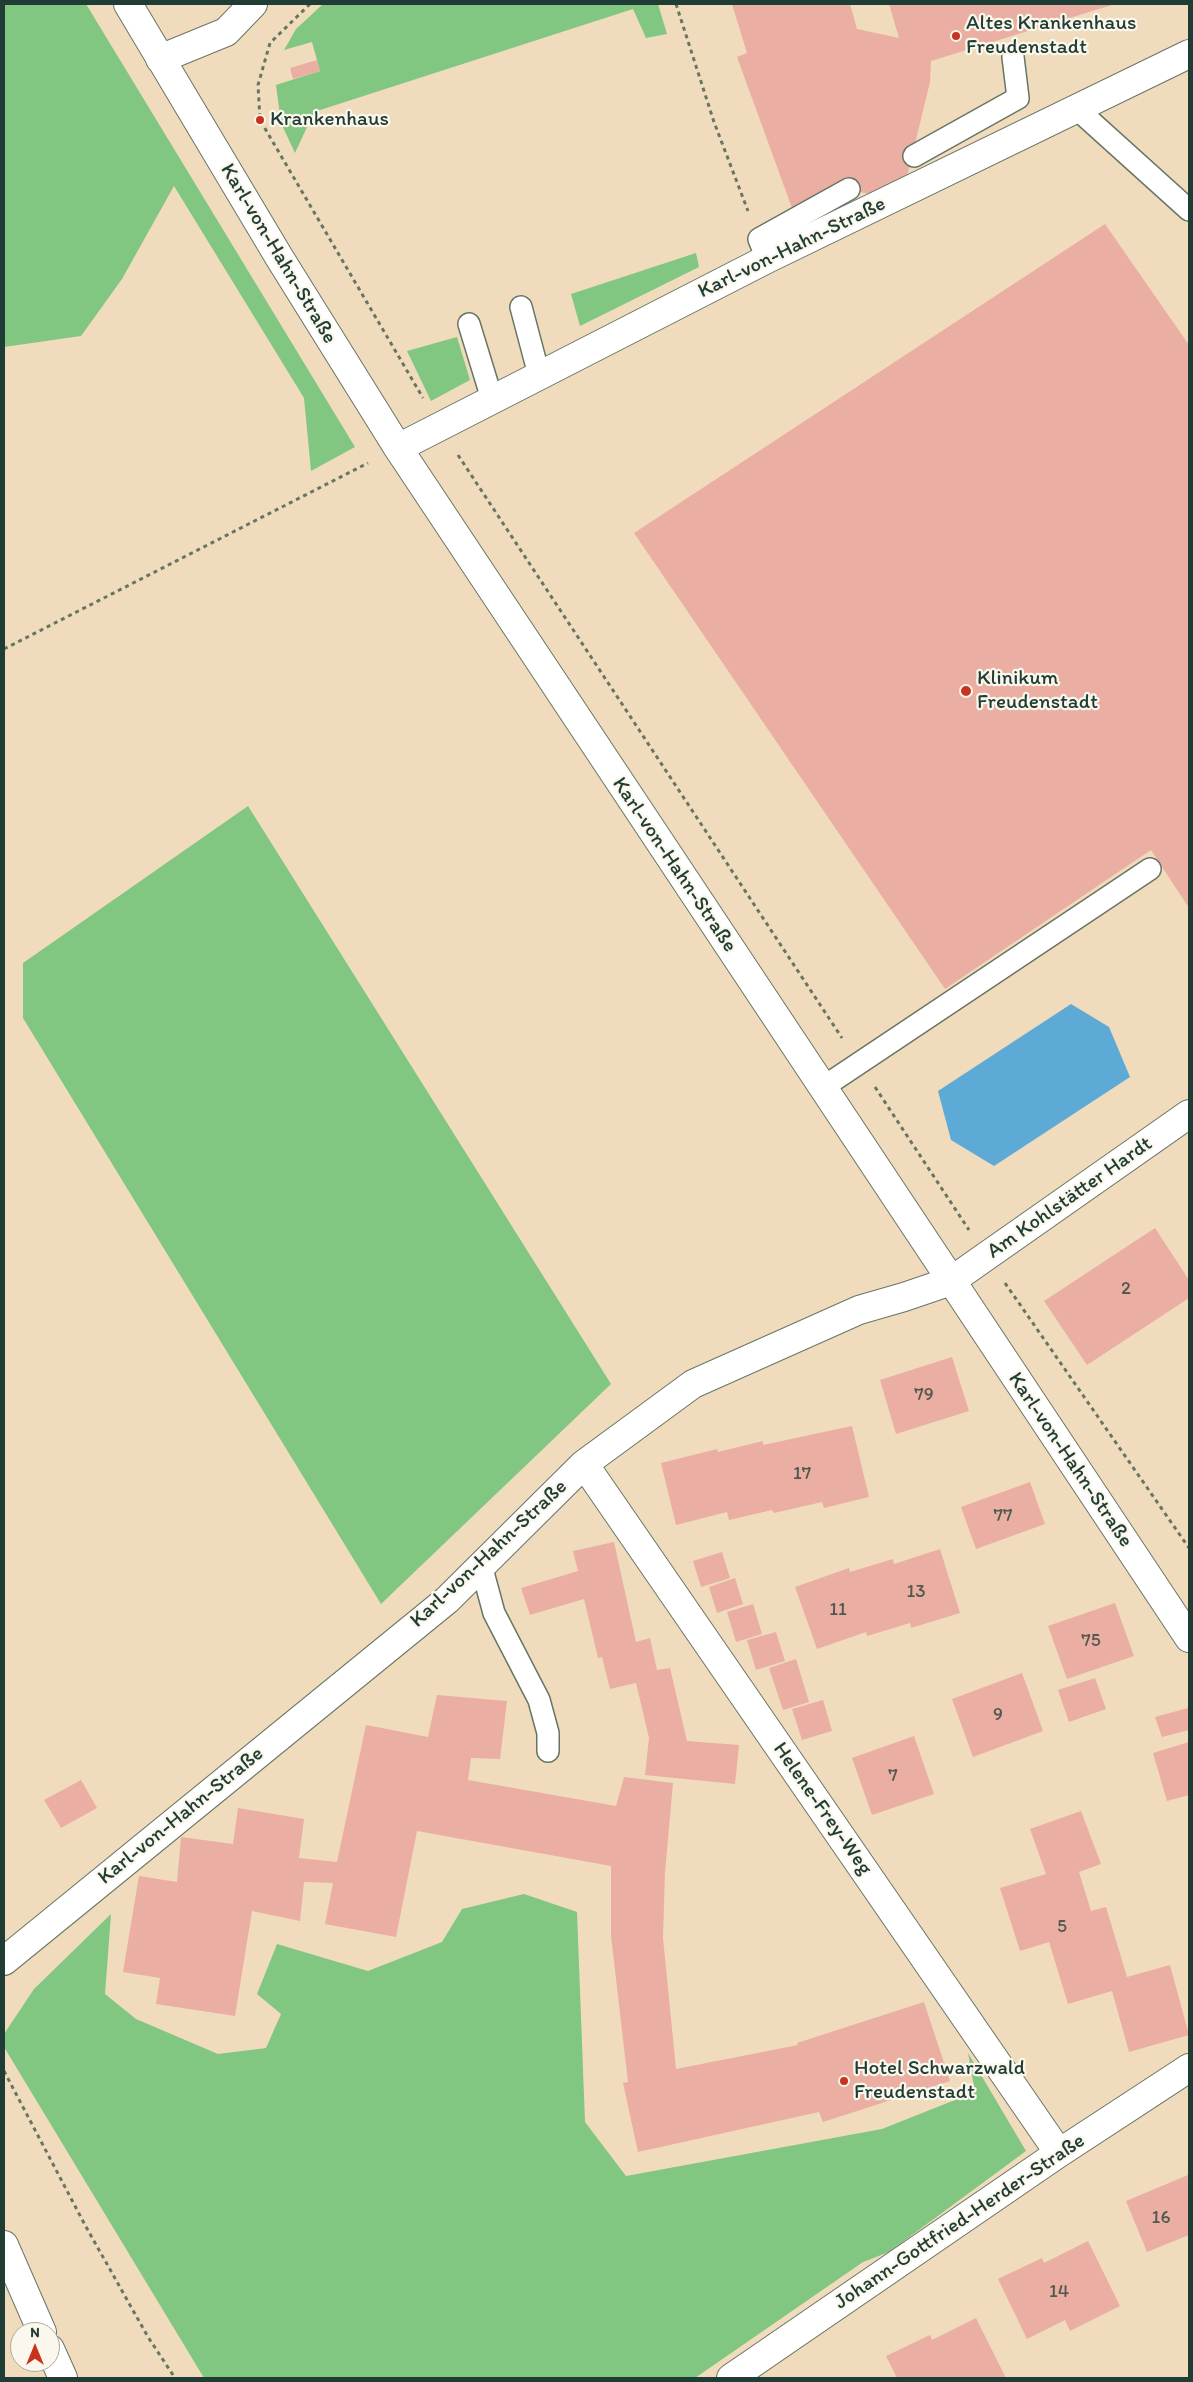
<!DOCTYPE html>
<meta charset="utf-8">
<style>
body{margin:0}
#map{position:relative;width:1193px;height:2382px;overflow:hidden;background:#f0dcbc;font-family:Itim,sans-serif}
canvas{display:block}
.frame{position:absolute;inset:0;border:5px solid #1f3d34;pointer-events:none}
.north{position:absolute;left:10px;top:2322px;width:50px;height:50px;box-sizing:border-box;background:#fbf7ec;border:1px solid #a3ada2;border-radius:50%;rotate:0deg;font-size:14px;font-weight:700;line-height:20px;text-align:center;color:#1f3d34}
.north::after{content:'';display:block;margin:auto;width:18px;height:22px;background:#c8321e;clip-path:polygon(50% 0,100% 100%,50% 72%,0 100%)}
</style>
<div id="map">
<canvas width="1193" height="2382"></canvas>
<div class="frame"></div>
<div class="north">N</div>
</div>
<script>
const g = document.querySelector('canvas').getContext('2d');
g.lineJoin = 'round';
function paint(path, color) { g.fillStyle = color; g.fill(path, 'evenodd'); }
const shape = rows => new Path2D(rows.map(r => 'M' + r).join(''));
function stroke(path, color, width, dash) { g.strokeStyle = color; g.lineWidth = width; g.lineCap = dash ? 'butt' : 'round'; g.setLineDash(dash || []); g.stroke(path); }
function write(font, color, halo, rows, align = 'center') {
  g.font = font + ' Itim,sans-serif'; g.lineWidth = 4.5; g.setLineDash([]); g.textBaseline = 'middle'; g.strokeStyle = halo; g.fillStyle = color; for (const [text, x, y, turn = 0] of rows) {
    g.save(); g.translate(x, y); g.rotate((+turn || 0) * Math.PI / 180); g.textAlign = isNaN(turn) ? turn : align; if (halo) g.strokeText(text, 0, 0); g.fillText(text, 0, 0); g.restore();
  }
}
const green = shape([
 [4,4,86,4,355,447,311,471,304,398,174,186,122,279,81,336,4,347],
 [323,4,658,4,667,34,646,38,633,9,314,112,295,153,281,123,276,85,320,71,312,42,284,50,296,29],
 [696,253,699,267,580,326,571,294],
 [457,337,470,380,431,401,407,351],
 [248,806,611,1384,381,1604,23,1018,23,963],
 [524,1894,577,1912,585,2122,626,2176,882,2129,975,2092,968,2053,1026,2151,889,2252,863,2262,695,2378,204,2378,4,2047,4,2034,34,1989,111,1914,105,1994,136,2019,218,2054,266,2048,281,2014,257,1994,277,1944,368,1971,442,1942,462,1909]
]);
const water = shape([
 [1071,1004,1109,1027,1130,1077,994,1166,951,1140,938,1091]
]);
const building = shape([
 [732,4,850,4,857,29,899,38,889,4,1115,4,931,61,930,82,901,201,842,188,792,208,737,57,747,53],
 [317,60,320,71,293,79,290,68],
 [1105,224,1189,345,1189,908,1151,850,945,989,634,533],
 [1155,1228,1189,1280,1189,1298,1087,1365,1044,1301],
 [952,1357,969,1411,896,1434,880,1380],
 [852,1426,869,1497,824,1508,822,1502,774,1513,772,1510,729,1520,727,1512,676,1525,661,1463,717,1449,718,1452,763,1441,763,1445],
 [1030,1482,1045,1524,976,1549,961,1507],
 [614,1542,636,1642,650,1638,657,1670,670,1668,687,1741,739,1745,735,1784,645,1775,649,1738,636,1683,610,1689,602,1657,598,1658,584,1599,530,1615,521,1588,578,1571,573,1551],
 [940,1549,960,1613,911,1628,910,1623,867,1636,866,1632,817,1649,795,1587,849,1568,850,1572,893,1559,894,1564],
 [722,1552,730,1578,701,1587,693,1561],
 [735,1578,743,1604,717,1613,709,1587],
 [1115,1603,1134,1656,1067,1679,1048,1626],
 [753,1604,762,1634,736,1642,727,1612],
 [776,1632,785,1661,756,1670,747,1640],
 [796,1659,809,1702,783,1710,769,1668],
 [1022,1673,1043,1731,973,1757,952,1699],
 [1095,1678,1106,1709,1069,1722,1058,1690],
 [437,1695,507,1701,500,1759,471,1758,468,1780,616,1806,624,1777,673,1783,665,1872,663,1938,676,2069,798,2045,797,2043,924,2002,950,2081,823,2122,819,2112,638,2152,623,2083,628,2082,611,1936,611,1866,417,1831,396,1937,325,1924,333,1883,304,1882,300,1921,252,1911,235,2016,156,2004,160,1978,123,1972,139,1876,177,1882,181,1837,233,1844,238,1808,304,1819,299,1858,337,1862,366,1725,428,1737],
 [823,1700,832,1731,802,1740,792,1709],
 [1188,1708,1189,1730,1162,1737,1155,1717],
 [914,1736,934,1794,872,1815,852,1758],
 [1189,1742,1189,1795,1167,1801,1153,1753],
 [81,1780,97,1808,61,1828,44,1800],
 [1081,1811,1101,1864,1079,1872,1091,1911,1106,1907,1127,1977,1170,1965,1189,2035,1129,2052,1112,1991,1068,2004,1049,1942,1020,1951,1000,1888,1046,1874,1030,1829],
 [1188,2175,1189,2235,1147,2252,1126,2201],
 [1088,2241,1120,2306,1070,2331,1065,2320,1027,2339,998,2279,1042,2258,1044,2263],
 [976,2318,1006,2378,897,2378,886,2356,930,2335,932,2340]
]);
const path = shape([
 [310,4,270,43,258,85,260,120,423,398],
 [676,4,714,122,748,211],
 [458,455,842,1038],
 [4,649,368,463],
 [875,1087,969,1230],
 [1005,1283,1189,1548],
 [4,2071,85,2225,148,2337,175,2378]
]);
const lane = shape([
 [1077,109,1189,210],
 [914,156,1018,98,1013,57],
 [767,259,759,239,849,189],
 [521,307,539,375],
 [469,324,492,399],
 [822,1088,1150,869],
 [481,1565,494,1613,539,1700,548,1733,548,1751]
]);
const street = shape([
 [128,4,279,257,398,448,1189,1638],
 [160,59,226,32,253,4],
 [398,448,767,259,1189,54],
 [584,1464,1059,2153],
 [4,1961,447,1600,584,1464,693,1384,859,1310,904,1297,951,1281,1189,1114],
 [731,2378,1059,2153,1189,2068]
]);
const secondary = shape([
 [4,2245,42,2332],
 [50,2349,63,2378]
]);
const markers = [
 [956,36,5,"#c8321e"],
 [260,120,5,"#c8321e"],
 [966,691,6,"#c8321e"],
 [844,2081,5,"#c8321e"]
];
const numberNames = [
 ["2",1126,1289],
 ["79",924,1395],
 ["17",802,1474],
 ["77",1003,1516],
 ["13",916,1592],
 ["11",838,1610],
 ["75",1091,1641],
 ["9",998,1715],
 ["7",893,1776],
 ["5",1062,1927],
 ["16",1161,2218],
 ["14",1059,2292]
];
const poiNames = [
 ["Altes Krankenhaus",966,24],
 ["Freudenstadt",966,48],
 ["Krankenhaus",270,120],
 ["Klinikum",977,679],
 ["Freudenstadt",977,703],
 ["Hotel Schwarzwald",854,2069],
 ["Freudenstadt",854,2093]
];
const streetNames = [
 ["Karl-von-Hahn-Straße",792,248,-26],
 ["Karl-von-Hahn-Straße",278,254,59],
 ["Karl-von-Hahn-Straße",674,865,56],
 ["Am Kohlstätter Hardt",1070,1198,-35],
 ["Karl-von-Hahn-Straße",1070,1460,56],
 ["Karl-von-Hahn-Straße",489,1554,-43],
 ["Helene-Frey-Weg",822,1809,55],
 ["Karl-von-Hahn-Straße",181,1816,-39],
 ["Johann-Gottfried-Herder-Straße",960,2222,-34]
];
paint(green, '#81c681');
paint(water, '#5daad6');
paint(building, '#eaaea3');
stroke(lane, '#687564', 24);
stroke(street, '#687564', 30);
stroke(secondary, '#687564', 30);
stroke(path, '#687564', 3, [4, 4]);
stroke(lane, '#fff', 21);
stroke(street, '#fff', 28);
stroke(secondary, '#fff', 28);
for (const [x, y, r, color] of markers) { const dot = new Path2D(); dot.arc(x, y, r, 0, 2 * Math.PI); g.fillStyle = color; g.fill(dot); stroke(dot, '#fbf7ec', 2); }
write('19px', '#525950', null, numberNames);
write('21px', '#1f3d34', '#fbf7ec', poiNames, 'left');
write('21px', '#1f3d34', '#fbf7ec', streetNames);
</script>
